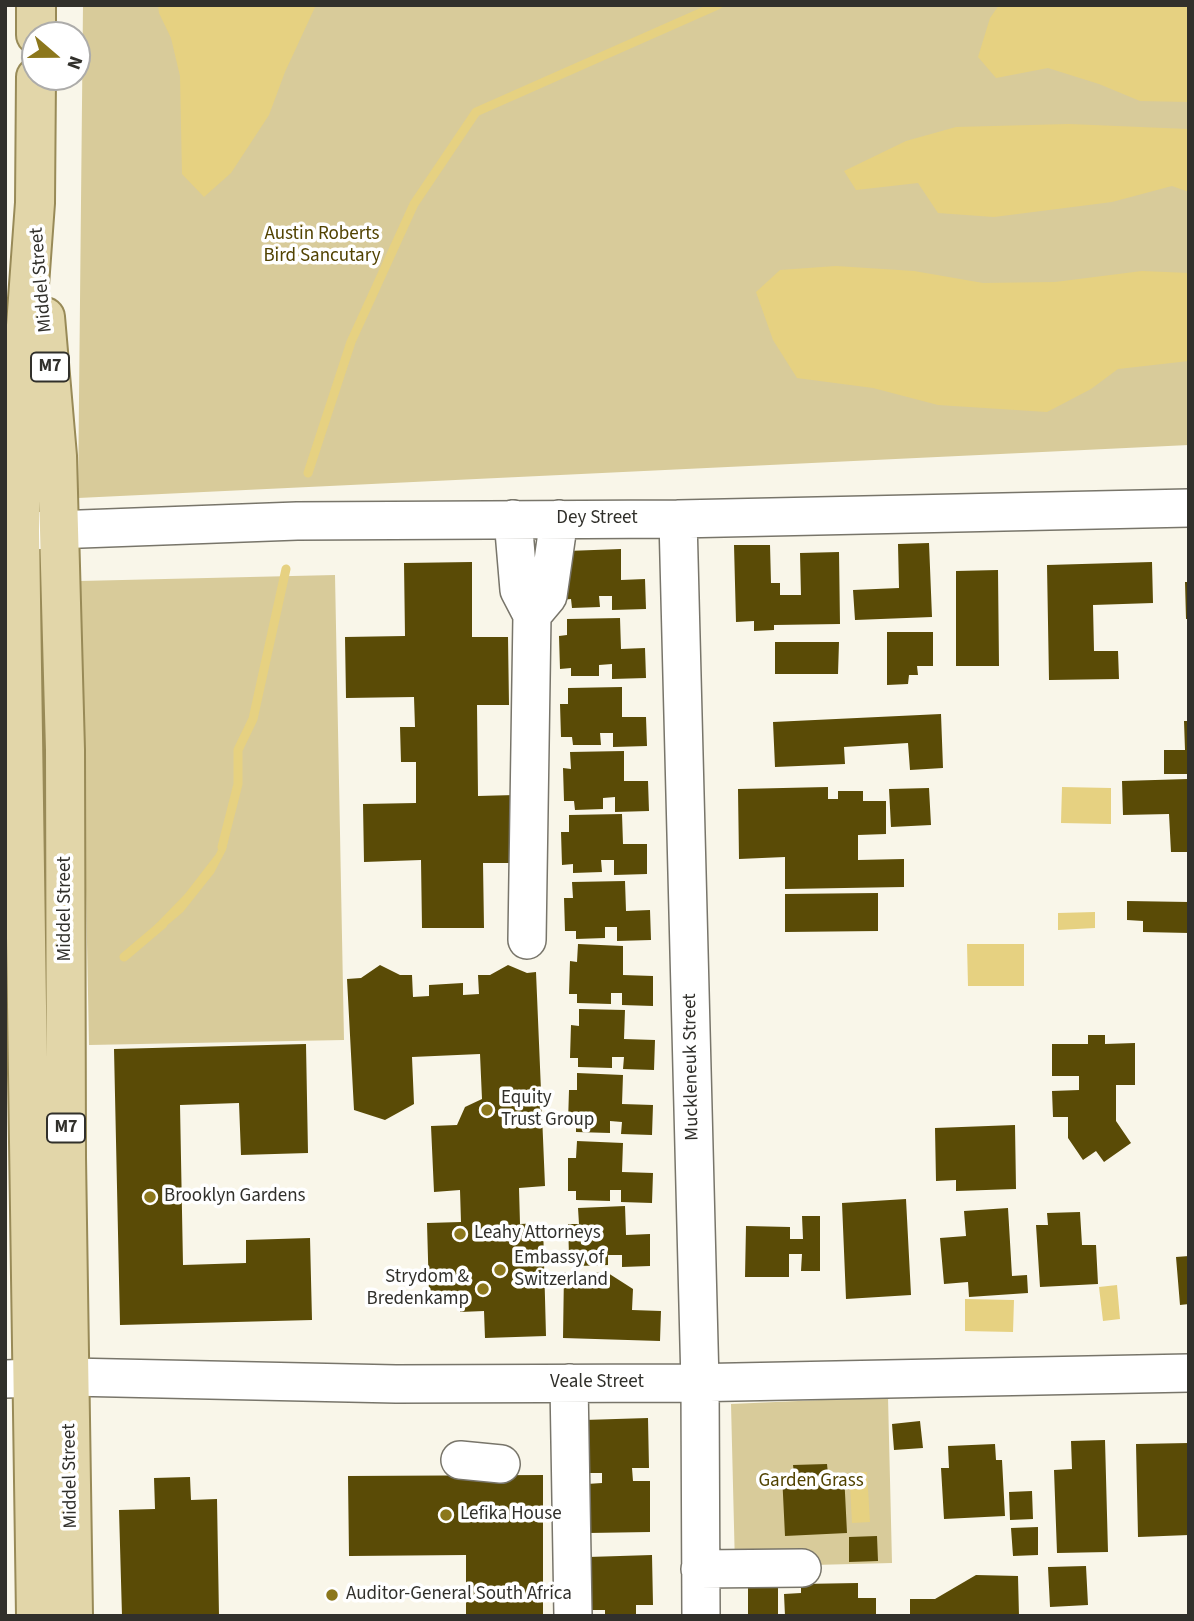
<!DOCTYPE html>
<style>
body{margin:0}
#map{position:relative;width:1194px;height:1621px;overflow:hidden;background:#f9f6e9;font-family:"Source Sans 3",sans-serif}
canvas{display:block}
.frame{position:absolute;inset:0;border:7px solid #31302b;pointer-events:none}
.north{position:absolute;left:21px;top:21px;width:70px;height:70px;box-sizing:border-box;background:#fff;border:2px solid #adacaa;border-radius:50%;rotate:110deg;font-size:19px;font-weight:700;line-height:28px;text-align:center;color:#31302b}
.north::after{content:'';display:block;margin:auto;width:24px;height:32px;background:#8c771c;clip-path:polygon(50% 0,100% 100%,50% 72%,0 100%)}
</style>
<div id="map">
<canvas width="1194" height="1621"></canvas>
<div class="frame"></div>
<div class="north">N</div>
</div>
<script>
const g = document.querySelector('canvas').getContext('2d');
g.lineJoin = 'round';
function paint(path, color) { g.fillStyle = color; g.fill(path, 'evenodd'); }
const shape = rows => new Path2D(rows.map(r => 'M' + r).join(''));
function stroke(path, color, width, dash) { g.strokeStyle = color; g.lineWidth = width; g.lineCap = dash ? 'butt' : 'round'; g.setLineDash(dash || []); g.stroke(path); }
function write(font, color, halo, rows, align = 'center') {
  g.font = font + ' "Source Sans 3",sans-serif'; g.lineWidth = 7; g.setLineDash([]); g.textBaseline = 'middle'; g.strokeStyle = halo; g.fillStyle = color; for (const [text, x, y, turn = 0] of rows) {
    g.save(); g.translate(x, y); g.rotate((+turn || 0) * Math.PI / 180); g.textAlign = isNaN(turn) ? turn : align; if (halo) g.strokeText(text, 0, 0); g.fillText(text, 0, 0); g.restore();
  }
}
const green = shape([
 [83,5,1189,5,1189,445,78,498],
 [335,575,344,1040,89,1045,80,581],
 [888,1397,892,1563,735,1567,731,1404]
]);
const water = shape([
 [158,5,316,5,285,72,269,115,231,173,204,197,182,174,180,76,171,38,159,13],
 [999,5,1189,5,1189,102,1140,101,1099,84,1048,68,996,78,978,57,990,18],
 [1069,124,1188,129,1189,192,1172,186,1112,202,994,217,938,213,918,183,856,190,844,171,906,141,956,127],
 [836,266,914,271,983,283,1055,282,1142,271,1189,273,1189,361,1118,369,1091,389,1047,412,938,405,873,388,797,378,773,340,756,292,780,270],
 [1062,787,1111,788,1111,824,1061,823],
 [224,837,228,839,226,850,214,873,183,912,158,933,153,927,185,894,216,854],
 [1095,912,1095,928,1058,930,1058,913],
 [967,944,1024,944,1024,986,968,986],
 [1117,1285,1120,1319,1103,1321,1099,1287],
 [965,1299,1014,1300,1013,1332,965,1331],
 [867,1472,870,1522,852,1523,850,1485,848,1485,847,1476,849,1473]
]);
const stream = shape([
 [308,473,351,342,414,204,476,112,718,5],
 [222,847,238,784,238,750,253,719,286,569],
 [124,957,163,924]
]);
const building = shape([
 [929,543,932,617,855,620,853,590,899,588,898,544],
 [734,545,770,545,771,583,780,583,780,595,801,595,800,553,839,552,840,624,774,625,774,630,754,631,754,621,736,622],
 [621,549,621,580,645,579,646,609,612,610,612,596,599,596,600,607,572,608,571,599,560,600,567,551],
 [472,562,472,637,508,637,509,705,477,705,478,796,515,795,516,863,483,863,484,928,422,928,421,860,364,862,363,804,416,803,416,762,401,762,400,727,415,727,414,697,346,698,345,637,405,636,404,563],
 [1152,562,1153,603,1093,605,1094,651,1118,651,1119,679,1049,680,1047,565],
 [998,570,999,666,956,666,956,571],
 [1185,582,1189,582,1189,619,1186,619],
 [620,618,621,649,645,648,646,678,612,679,612,664,599,665,599,676,571,676,571,668,560,669,559,636,567,635,567,619],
 [887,632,933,632,933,666,917,666,918,675,909,675,908,684,887,685],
 [775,642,839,642,838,674,775,674],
 [622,687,622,717,646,717,647,746,613,747,613,733,600,733,601,745,573,745,572,737,561,737,560,704,568,704,568,688],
 [941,714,943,768,910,770,908,743,844,747,845,764,775,767,773,722],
 [1184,721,1189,721,1189,774,1164,774,1164,750,1185,750],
 [624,751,624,781,648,781,649,811,615,812,615,797,603,798,603,809,575,810,574,801,564,801,563,768,571,769,570,752],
 [1188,779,1189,852,1171,852,1169,814,1123,815,1122,781],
 [828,787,828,799,838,799,838,791,863,791,863,801,886,801,886,834,858,835,858,860,904,859,904,887,785,889,785,857,739,859,738,789],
 [929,788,931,825,891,827,889,789],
 [622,814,623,844,647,844,647,874,614,875,614,860,601,860,602,872,573,873,573,864,562,865,561,832,569,832,569,815],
 [625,881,626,911,650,910,651,940,617,941,617,927,605,927,605,938,576,939,576,931,565,931,564,898,573,898,572,882],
 [878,893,878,931,785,932,785,894],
 [1127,901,1189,902,1189,933,1143,932,1143,921,1127,920],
 [578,944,623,946,623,975,653,976,653,1006,622,1005,622,993,611,993,611,1004,577,1003,577,994,569,994,570,961,577,962],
 [380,965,400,975,412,975,413,997,429,996,429,985,463,983,463,995,479,994,478,975,490,975,508,965,527,973,536,972,545,1186,519,1188,520,1224,543,1223,546,1336,485,1338,484,1311,460,1312,459,1293,429,1294,427,1223,461,1222,460,1190,434,1192,431,1126,457,1125,465,1107,482,1099,480,1054,412,1057,414,1104,385,1120,354,1110,347,979,361,978],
 [579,1009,625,1010,624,1039,655,1040,654,1070,623,1069,624,1057,612,1057,612,1068,578,1067,578,1058,570,1058,571,1025,579,1026],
 [1088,1035,1105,1035,1105,1044,1135,1043,1135,1085,1116,1085,1116,1121,1131,1143,1104,1162,1096,1151,1083,1160,1068,1138,1068,1117,1053,1117,1052,1091,1079,1090,1079,1076,1052,1076,1052,1044,1088,1044],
 [306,1044,308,1153,241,1155,239,1103,180,1105,183,1265,246,1263,246,1240,310,1238,312,1320,120,1325,114,1049],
 [577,1073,623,1075,622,1104,653,1105,652,1135,621,1134,622,1122,610,1121,610,1133,576,1132,576,1123,568,1123,569,1090,577,1090],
 [1015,1125,1016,1189,956,1191,956,1180,936,1181,935,1128],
 [577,1141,623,1143,622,1172,653,1173,652,1203,621,1202,621,1190,610,1190,610,1201,576,1200,576,1191,568,1191,568,1158,576,1158],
 [906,1199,911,1295,846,1299,842,1203],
 [625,1206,626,1235,650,1234,650,1266,622,1267,622,1255,608,1255,608,1265,578,1266,578,1255,569,1255,568,1224,579,1224,578,1208],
 [1008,1208,1012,1276,1027,1275,1028,1293,969,1297,968,1282,944,1284,940,1238,966,1236,964,1211],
 [1080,1212,1082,1245,1096,1245,1098,1284,1040,1287,1036,1225,1048,1225,1047,1213],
 [802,1216,820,1216,820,1271,801,1271,802,1254,789,1254,789,1277,745,1277,746,1226,790,1227,790,1239,803,1239],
 [1189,1256,1189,1304,1180,1305,1176,1257],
 [564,1272,608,1273,633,1289,632,1310,661,1311,660,1341,563,1338],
 [648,1418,649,1468,632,1468,633,1481,650,1481,650,1532,588,1533,587,1484,602,1483,602,1473,586,1473,584,1420],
 [920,1421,923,1448,894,1450,892,1424],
 [1105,1440,1108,1552,1057,1553,1054,1470,1072,1469,1071,1441],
 [1189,1443,1189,1535,1138,1537,1136,1444],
 [995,1444,996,1460,1002,1460,1005,1516,944,1519,941,1468,949,1468,948,1446],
 [827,1464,828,1474,844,1473,847,1533,785,1536,782,1474,794,1473,793,1465],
 [543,1475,543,1616,466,1616,466,1555,349,1556,348,1476],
 [190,1477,191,1500,217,1499,219,1616,122,1616,119,1510,155,1509,154,1478],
 [1032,1491,1033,1519,1010,1520,1009,1492],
 [1038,1527,1038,1555,1013,1556,1011,1528],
 [877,1536,878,1561,849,1562,849,1537],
 [652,1555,653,1605,636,1605,636,1616,605,1616,605,1610,590,1610,588,1557],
 [1086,1566,1088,1605,1050,1607,1048,1567],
 [976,1575,1018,1576,1019,1616,910,1616,910,1599,935,1599],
 [858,1583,858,1598,876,1598,876,1616,785,1616,784,1594,801,1593,801,1584],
 [748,1585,778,1585,778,1616,748,1616]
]);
const minor = shape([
 [513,519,519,590,532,615,527,940],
 [678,519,700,1383,701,1616],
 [27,531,297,521,678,519,1189,508],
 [532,615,548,596,559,519],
 [5,1379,70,1377,396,1384,685,1383,1189,1373],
 [569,1383,573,1616],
 [460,1460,501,1464],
 [700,1569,802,1568]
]);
const major = shape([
 [36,35,36,5],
 [36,77,35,203,21,394,20,531,36,1616],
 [45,317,57,456,65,750,66,1157,73,1616]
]);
const markers = [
 [487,1110,7,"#8c771c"],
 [150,1197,7,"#8c771c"],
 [460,1234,7,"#8c771c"],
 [500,1270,7,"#8c771c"],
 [483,1289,7,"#8c771c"],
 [446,1515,7,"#8c771c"],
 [332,1595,7,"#8c771c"]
];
const shields = [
 [50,367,38],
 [66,1128,38]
];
const shieldNames = [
 ["M7",50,367],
 ["M7",66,1128]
];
const parkNames = [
 ["Austin Roberts",322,235],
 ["Bird Sancutary",322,257],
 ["Garden Grass",811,1482]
];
const streetNames = [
 ["Middel Street",42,280,-95],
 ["Dey Street",597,519],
 ["Middel Street",66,909,-90],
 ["Muckleneuk Street",692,1067,-91],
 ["Veale Street",597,1383],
 ["Middel Street",71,1476,-91]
];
const poiNames = [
 ["Equity",501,1099],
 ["Trust Group",501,1121],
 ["Brooklyn Gardens",164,1197],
 ["Leahy Attorneys",474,1234],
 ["Embassy of",514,1259],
 ["Switzerland",514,1281],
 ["Strydom &",469,1278,"right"],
 ["Bredenkamp",469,1300,"right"],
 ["Lefika House",460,1515],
 ["Auditor-General South Africa",346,1595]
];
paint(green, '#d8cb9a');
paint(water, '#e6d181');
stroke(stream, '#e6d181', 9);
paint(building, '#5a4b06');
stroke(minor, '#78756a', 40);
stroke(major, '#988a57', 42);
stroke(minor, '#fff', 37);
stroke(major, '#e2d6a9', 38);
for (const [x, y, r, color] of markers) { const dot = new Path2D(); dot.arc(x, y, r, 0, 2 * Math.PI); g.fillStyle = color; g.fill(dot); stroke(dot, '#fff', 2.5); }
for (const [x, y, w] of shields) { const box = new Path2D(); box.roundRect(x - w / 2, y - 14.5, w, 29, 5); g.fillStyle = '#fff'; g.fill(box); stroke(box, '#31302b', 2); }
write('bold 18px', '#31302b', null, shieldNames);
write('19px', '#514200', '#fff', parkNames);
write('19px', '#31302b', '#fff', streetNames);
write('19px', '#31302b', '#fff', poiNames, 'left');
</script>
